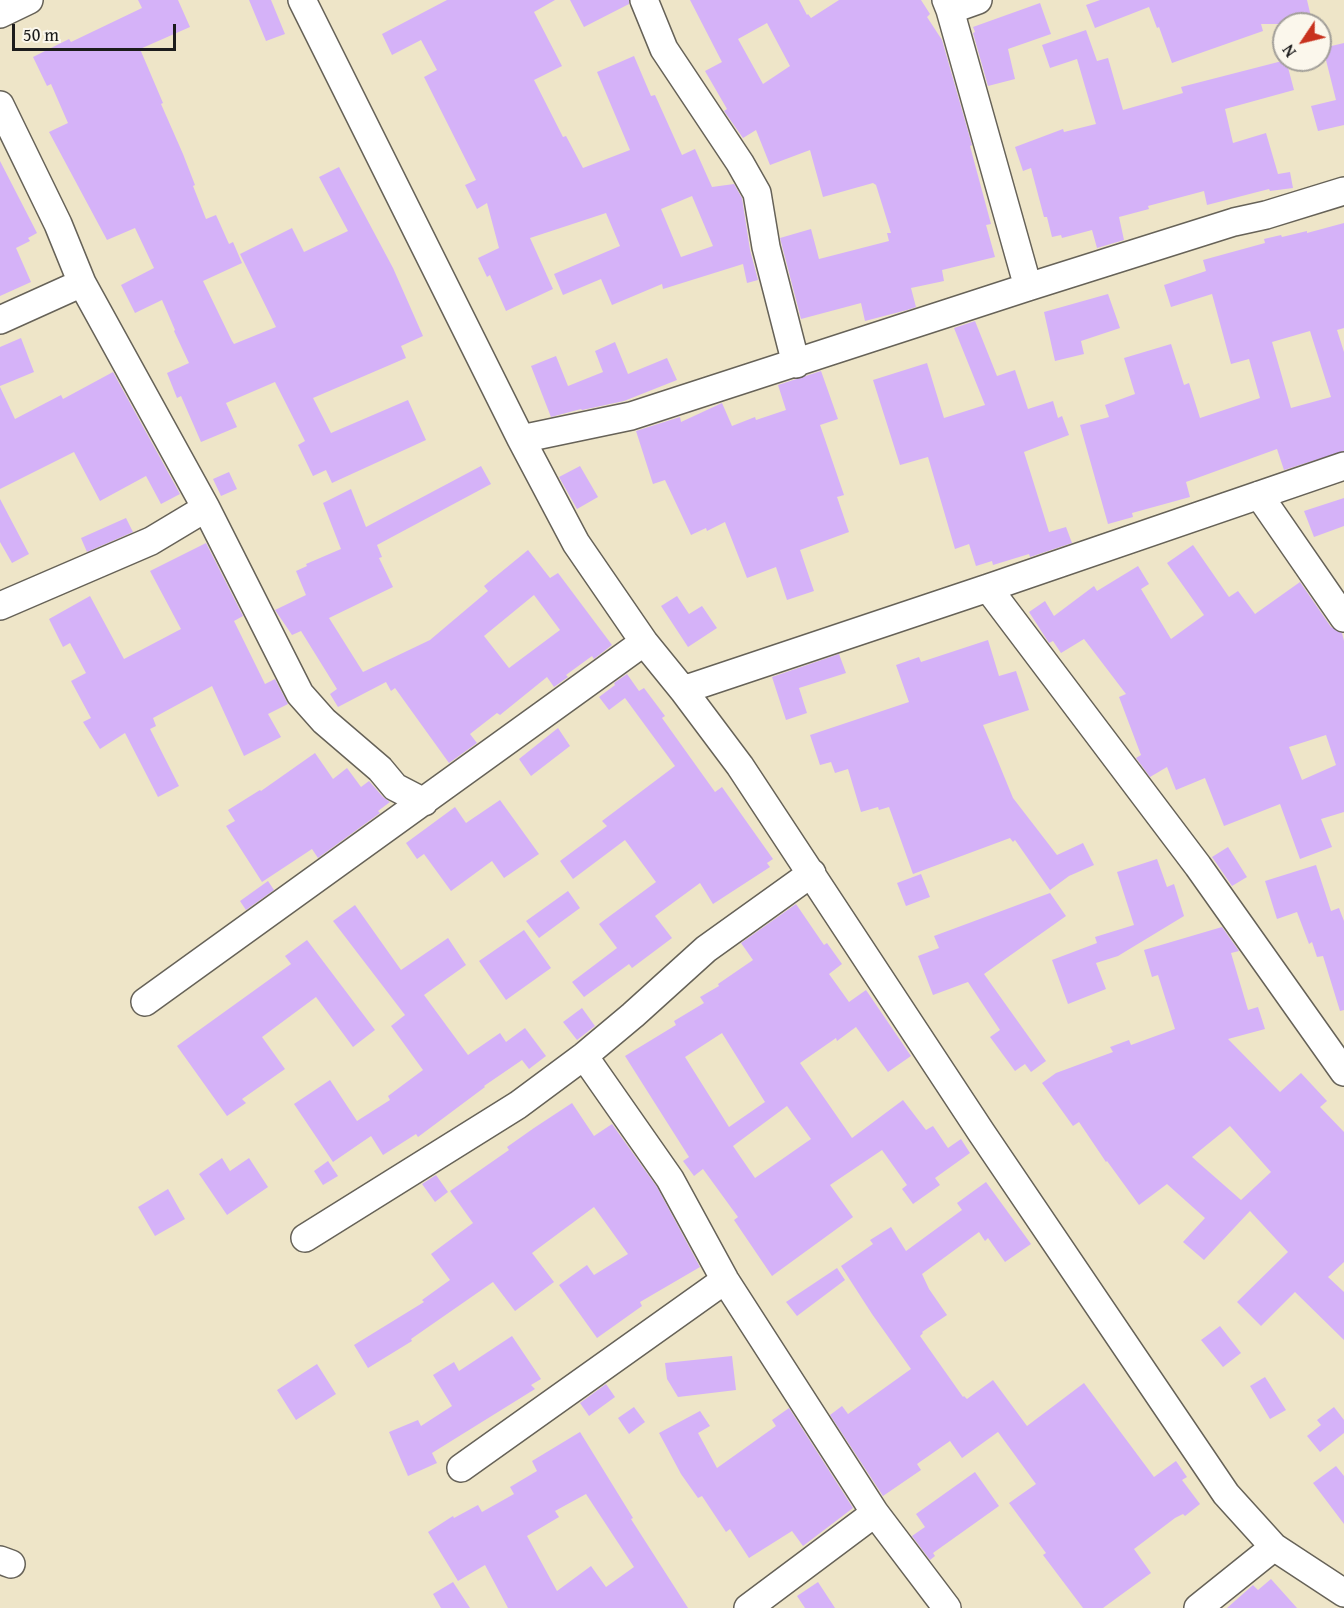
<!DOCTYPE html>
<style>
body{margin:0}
#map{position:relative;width:1344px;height:1608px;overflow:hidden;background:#eee5c8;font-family:"Gentium Book Plus",serif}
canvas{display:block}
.north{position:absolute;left:1272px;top:12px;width:60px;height:60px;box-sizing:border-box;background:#fbf7ec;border:2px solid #a29f99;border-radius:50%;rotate:235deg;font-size:16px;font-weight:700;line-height:24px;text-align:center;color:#1c1c1c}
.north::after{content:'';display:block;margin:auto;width:21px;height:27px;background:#c8321e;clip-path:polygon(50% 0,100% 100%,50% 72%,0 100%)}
.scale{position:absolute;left:12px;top:24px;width:164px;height:27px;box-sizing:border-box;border:3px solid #1c1c1c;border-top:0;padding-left:8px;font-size:18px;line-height:21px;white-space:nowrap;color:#1c1c1c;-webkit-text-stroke:4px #fbf7ec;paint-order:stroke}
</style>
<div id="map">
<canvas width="1344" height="1608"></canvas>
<div class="north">N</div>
<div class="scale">50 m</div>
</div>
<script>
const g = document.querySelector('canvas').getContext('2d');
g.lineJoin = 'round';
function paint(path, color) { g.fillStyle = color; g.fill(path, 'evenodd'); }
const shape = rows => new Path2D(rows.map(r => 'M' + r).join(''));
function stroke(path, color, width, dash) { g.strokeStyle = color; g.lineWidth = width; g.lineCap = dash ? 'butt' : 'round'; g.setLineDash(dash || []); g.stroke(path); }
const building = shape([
 [138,0,178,0,190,27,140,49,163,103,161,104,183,154,195,185,193,186,206,219,216,215,229,244,233,242,242,263,203,281,232,341,234,344,276,327,240,254,292,228,304,252,348,231,319,177,339,167,393,268,423,336,401,346,406,358,313,398,331,433,408,400,426,440,332,483,326,470,313,476,298,445,305,441,275,382,226,403,237,427,201,442,181,396,177,398,167,373,189,363,174,331,175,330,162,300,135,313,121,285,154,268,135,228,107,240,49,132,68,123,51,84,47,86,33,57,69,39,71,42,142,8],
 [249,0,271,0,285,34,266,41],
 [447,0,555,0,534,12,562,66,534,80,563,137,566,136,583,168,630,150,597,72,634,56,651,96,655,95,682,155,695,149,712,187,734,184,742,198,750,250,758,280,747,283,743,264,663,289,662,284,612,305,601,279,563,295,554,274,620,246,606,213,530,238,553,289,506,311,490,275,487,277,478,258,499,248,487,203,477,209,465,185,476,180,424,77,437,70,421,40,392,55,382,34],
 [692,196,713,246,681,257,661,209],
 [570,0,629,0,629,4,584,27],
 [690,0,799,0,807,15,808,14,811,18,839,0,921,0,930,14,927,17,942,40,972,145,970,146,991,224,986,225,995,257,942,270,944,281,911,288,916,307,907,310,865,321,861,303,801,319,780,238,811,229,819,259,889,241,887,233,891,233,876,185,873,183,823,197,810,150,770,165,756,130,743,138,724,111,727,109,705,71,722,62],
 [767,23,790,66,763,84,738,39],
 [1100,0,1307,0,1312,21,1296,24,1261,24,1263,31,1172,63,1159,27,1157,28,1149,7,1095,28,1086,5],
 [1040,3,1051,34,1008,49,1015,79,988,86,973,33,975,32,973,27],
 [1086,30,1097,61,1108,58,1123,110,1183,93,1181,87,1286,60,1294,90,1225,109,1233,143,1266,133,1278,174,1290,172,1293,188,1270,191,1269,189,1207,205,1204,191,1148,206,1149,209,1119,217,1124,240,1097,248,1092,230,1062,238,1061,235,1052,237,1047,217,1044,217,1031,168,1023,171,1015,147,1063,129,1064,132,1096,124,1077,59,1050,68,1042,45],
 [1344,43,1344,125,1318,131,1311,106,1336,100,1323,48],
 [0,161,37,233,28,238,30,241,16,248,31,282,0,296],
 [1344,223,1344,328,1337,330,1344,352,1344,451,1284,470,1277,449,1186,482,1190,497,1132,513,1133,517,1108,524,1080,425,1109,417,1105,405,1135,394,1124,358,1171,344,1184,385,1189,383,1200,418,1260,398,1249,359,1231,364,1212,294,1171,307,1164,285,1206,271,1203,260,1265,243,1264,239,1281,235,1282,237,1307,231,1307,233],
 [1310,331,1331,397,1291,408,1272,342],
 [1108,294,1120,328,1081,341,1084,354,1055,361,1044,312],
 [975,321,997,376,1015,370,1028,409,1053,401,1058,418,1062,416,1069,435,1024,452,1049,532,1066,527,1072,543,1030,557,1029,554,993,565,992,561,976,566,969,544,955,549,928,457,900,465,873,380,927,363,944,418,985,405,954,328],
 [21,338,34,372,0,386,0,347],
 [615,342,628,374,667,358,677,380,624,401,582,410,581,409,551,417,531,366,556,356,568,386,603,372,595,351],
 [821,371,838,419,820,425,844,495,837,497,849,532,800,550,814,591,787,600,776,567,747,578,725,522,707,531,706,528,691,535,665,480,653,484,636,431,680,417,681,422,722,403,732,426,755,417,756,420,786,410,778,385],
 [113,372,180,494,161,504,146,476,100,501,74,452,0,489,0,387,15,419,61,395,63,399],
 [481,466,491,484,377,545,382,557,379,558,393,587,329,618,363,672,430,640,488,591,484,586,528,550,550,578,558,573,612,645,594,659,592,656,566,675,568,677,554,687,547,677,500,715,497,713,470,734,477,743,449,763,395,688,391,691,386,682,338,707,330,694,337,689,301,631,292,635,275,610,306,595,296,571,307,566,306,564,341,549,323,503,351,489,366,527],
 [534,595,560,630,509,668,484,636],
 [580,466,598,497,577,509,559,477],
 [229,472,237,489,221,496,213,479],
 [1344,498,1344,526,1314,537,1304,511],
 [0,499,29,554,12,563,0,542],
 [126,518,133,532,87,552,81,538],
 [206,543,243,616,234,621,265,684,275,679,288,704,268,714,281,737,244,756,212,686,153,718,156,726,150,729,179,786,158,797,125,733,100,749,83,722,91,718,71,681,86,673,70,643,63,647,49,619,90,596,124,659,181,629,150,571],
 [1193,545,1229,597,1238,591,1255,614,1300,582,1331,627,1342,633,1344,641,1344,812,1321,819,1332,847,1300,859,1280,804,1224,826,1205,778,1176,790,1167,767,1150,777,1136,758,1141,755,1119,697,1126,694,1084,639,1061,653,1053,641,1049,643,1029,612,1045,601,1054,616,1094,586,1097,591,1138,566,1149,584,1141,589,1171,639,1204,615,1167,563],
 [1326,735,1336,765,1302,780,1289,747],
 [677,596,689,614,702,606,717,628,688,647,661,606],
 [988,640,999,676,1016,671,1029,710,983,725,1013,798,1057,855,1083,843,1094,865,1069,876,1050,890,1015,840,1013,842,1010,838,913,874,889,807,879,810,878,807,861,812,848,769,835,773,831,762,820,765,810,735,909,702,896,665,919,657,921,662],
 [839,654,846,673,799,688,807,713,786,720,772,677],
 [627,674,639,691,644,688,665,716,662,718,715,792,722,787,773,859,767,863,770,867,713,904,700,883,655,916,672,938,632,968,629,964,584,997,572,982,617,948,599,924,656,882,625,840,573,879,560,861,607,826,602,821,675,766,625,698,609,710,599,697,615,685,614,683],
 [558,728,570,746,531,776,519,759],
 [315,753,333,779,347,768,361,787,369,781,383,797,390,802,378,811,380,813,318,858,312,849,262,882,226,826,235,821,228,810,260,790,261,791],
 [500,800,539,854,504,878,492,861,451,891,424,854,417,859,406,843,455,807,466,823],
 [1228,847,1247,877,1232,886,1212,857],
 [1157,859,1167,887,1174,884,1184,916,1118,956,1096,963,1106,989,1068,1004,1052,960,1097,943,1095,937,1134,925,1117,872],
 [1316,865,1331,911,1339,908,1344,921,1344,1010,1340,1011,1323,956,1317,957,1312,942,1309,944,1297,912,1277,919,1265,881],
 [921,874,930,897,906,906,897,883],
 [268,881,274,890,246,910,240,901],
 [568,891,580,908,539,938,526,921],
 [1050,893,1066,916,984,974,1046,1061,1031,1072,1025,1064,1015,1071,990,1037,1000,1030,968,982,933,995,918,956,939,948,934,936],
 [796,904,824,945,827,943,842,964,829,974,849,1002,866,990,911,1056,888,1072,856,1027,837,1041,836,1038,800,1063,852,1138,903,1100,926,1130,933,1126,948,1148,961,1139,970,1153,935,1178,940,1185,913,1204,902,1189,907,1185,882,1150,830,1185,853,1217,772,1276,734,1220,738,1217,703,1169,694,1176,683,1161,689,1157,625,1056,676,1025,674,1021,704,1003,700,997,719,986,718,984,753,960,741,943],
 [722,1033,765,1102,729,1127,685,1057],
 [787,1106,811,1139,755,1178,733,1146],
 [355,905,401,970,448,938,466,965,424,995,468,1055,500,1033,506,1042,525,1028,546,1056,529,1069,522,1060,484,1086,485,1087,418,1137,416,1134,383,1155,371,1136,333,1162,294,1104,330,1080,357,1121,390,1100,388,1096,423,1070,391,1026,405,1015,333,921],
 [1222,927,1239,951,1231,953,1248,1010,1258,1007,1265,1029,1228,1039,1280,1092,1301,1073,1327,1101,1320,1107,1344,1132,1344,1262,1328,1277,1344,1292,1344,1340,1295,1292,1261,1326,1237,1302,1288,1252,1250,1211,1204,1260,1183,1242,1205,1218,1167,1184,1139,1205,1107,1161,1106,1162,1079,1122,1073,1126,1042,1083,1056,1073,1113,1052,1110,1047,1129,1040,1131,1045,1175,1029,1158,975,1152,977,1144,950],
 [1230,1126,1271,1172,1241,1200,1192,1157],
 [524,930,551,968,506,1000,479,961],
 [307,940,375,1030,353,1047,316,997,262,1037,285,1069,242,1099,246,1103,227,1116,177,1046,291,964,285,956],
 [582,1008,595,1026,577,1040,563,1022],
 [572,1103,594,1136,612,1124,657,1187,700,1267,640,1302,642,1306,597,1338,559,1285,587,1265,594,1275,628,1254,594,1207,532,1253,554,1282,515,1311,493,1282,411,1339,412,1341,368,1368,354,1345,424,1302,422,1300,450,1280,431,1254,473,1223,450,1191,509,1150,507,1147,534,1128],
 [222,1158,230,1171,249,1158,268,1187,227,1215,199,1174],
 [328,1161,338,1176,323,1185,314,1171],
 [436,1175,448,1192,435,1202,422,1184],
 [986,1182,1031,1244,1005,1262,988,1238,985,1241,979,1232,922,1274,929,1289,947,1315,922,1332,923,1333,920,1336,963,1397,964,1396,967,1399,993,1380,1027,1426,1084,1383,1154,1477,1176,1461,1187,1477,1182,1480,1200,1504,1185,1516,1183,1514,1175,1518,1134,1549,1151,1573,1103,1608,1083,1608,1043,1555,1046,1553,1009,1503,1036,1484,998,1432,962,1458,950,1441,917,1464,921,1470,883,1496,830,1415,842,1406,848,1414,911,1369,872,1314,841,1266,873,1244,870,1240,891,1227,906,1251,962,1210,957,1203],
 [168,1189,185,1219,155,1236,138,1207],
 [837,1268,845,1280,797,1316,786,1302],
 [1220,1326,1241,1353,1223,1367,1201,1340],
 [512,1336,541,1379,531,1385,535,1389,432,1453,437,1463,408,1476,389,1432,418,1420,421,1426,452,1406,433,1375,454,1362,459,1371],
 [732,1356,736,1390,678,1397,667,1379,665,1363],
 [317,1364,336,1394,296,1420,277,1390],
 [1265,1377,1286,1410,1270,1419,1250,1386],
 [606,1384,615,1397,589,1416,580,1403],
 [634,1407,645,1422,629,1434,618,1418],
 [1334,1407,1344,1420,1344,1433,1320,1452,1307,1436,1321,1425,1317,1420],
 [789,1408,853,1508,803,1546,792,1531,749,1558,730,1529,726,1532,702,1496,698,1498,681,1474,659,1433,700,1411,710,1426,698,1433,717,1468,776,1426,772,1420],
 [580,1432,633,1518,631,1519,688,1608,508,1608,485,1565,458,1581,428,1532,453,1516,454,1518,478,1505,482,1512,514,1494,510,1487,537,1471,532,1461],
 [586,1494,634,1567,606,1587,591,1566,557,1591,527,1536,559,1517,555,1511],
 [1336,1466,1344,1476,1344,1524,1313,1483],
 [975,1472,999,1506,933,1553,935,1556,930,1560,912,1536,925,1527,916,1514],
 [1271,1579,1297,1608,1227,1608,1253,1585,1258,1590],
 [453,1582,470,1608,441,1608,433,1594],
 [818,1582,835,1608,805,1608,797,1596]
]);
const minor = shape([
 [302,0,521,439,576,543,644,642,683,690,740,766,981,1132,1226,1494,1274,1547,1344,1593],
 [644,0,664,49,740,163,757,193,766,247,796,364],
 [946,0,950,10,1028,287],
 [950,10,978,0],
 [0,14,29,0],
 [0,105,58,224,82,283,206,508,300,694,324,721,380,769,395,787,424,802],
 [0,320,82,283],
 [521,439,631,416,1028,287,1234,222,1266,215,1344,191],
 [1259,495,1344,618],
 [988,588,1198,866,1344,1072],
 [0,606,151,541,206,508],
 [683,690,988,588,1344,466],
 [145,1002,644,642],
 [584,1056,670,1179,725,1280,875,1513,947,1608],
 [305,1238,518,1105,584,1056,633,1015,706,949,812,873],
 [461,1468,725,1280],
 [0,1560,11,1564],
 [748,1608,875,1513],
 [1198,1608,1274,1547]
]);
paint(building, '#d5b2f8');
stroke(minor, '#666258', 30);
stroke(minor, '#fff', 27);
</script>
